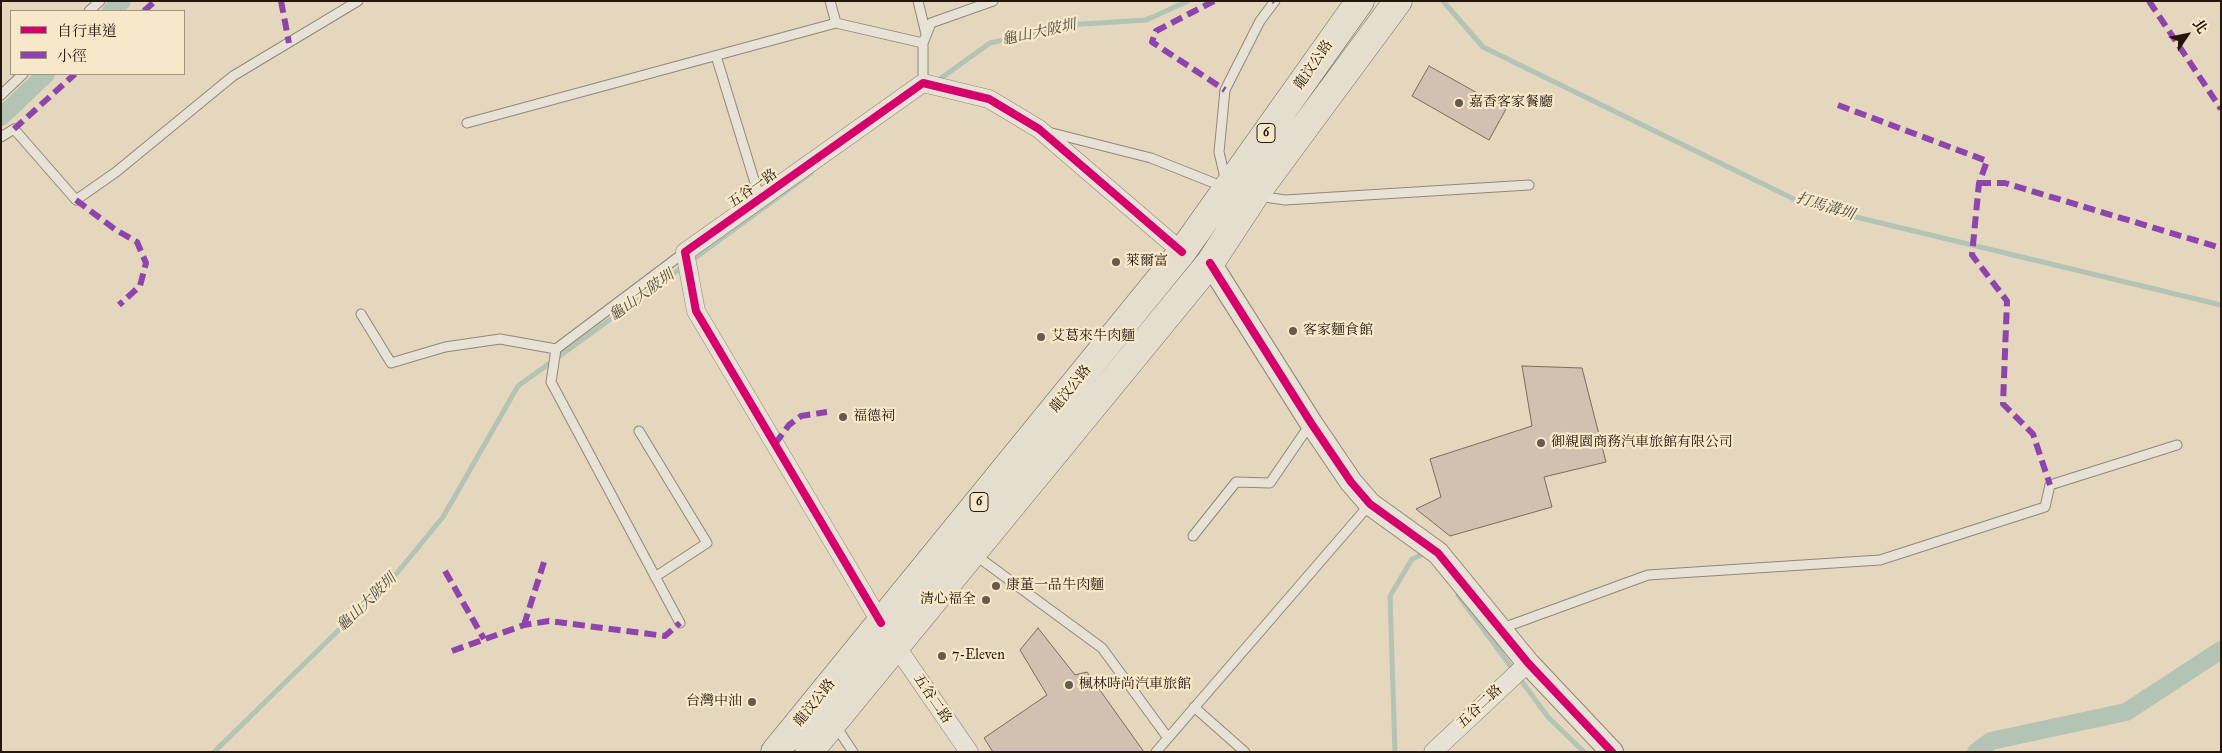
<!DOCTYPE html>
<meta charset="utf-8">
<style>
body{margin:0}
#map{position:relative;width:2222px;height:753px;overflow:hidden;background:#e5d7be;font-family:"IM FELL Great Primer","Noto Serif TC",serif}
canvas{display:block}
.frame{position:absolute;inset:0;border:2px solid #22160d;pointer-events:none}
.legend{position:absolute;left:10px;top:10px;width:175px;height:65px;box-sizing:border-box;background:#f8e8ca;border:1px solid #a2947e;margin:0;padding:6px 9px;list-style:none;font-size:15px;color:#22160d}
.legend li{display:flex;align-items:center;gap:10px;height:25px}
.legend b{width:25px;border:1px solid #a2947e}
.north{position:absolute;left:2162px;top:10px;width:50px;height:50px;-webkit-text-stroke:4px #f8e8ca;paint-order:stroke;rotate:56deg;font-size:14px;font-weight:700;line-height:20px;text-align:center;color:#22160d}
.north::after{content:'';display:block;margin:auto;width:18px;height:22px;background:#22160d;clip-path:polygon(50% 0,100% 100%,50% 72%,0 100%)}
</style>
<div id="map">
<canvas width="2222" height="753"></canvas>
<div class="frame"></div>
<ul class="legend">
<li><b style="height:6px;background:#d6006c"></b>自行車道</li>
<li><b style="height:6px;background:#8e44ad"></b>小徑</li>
</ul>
<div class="north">北</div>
</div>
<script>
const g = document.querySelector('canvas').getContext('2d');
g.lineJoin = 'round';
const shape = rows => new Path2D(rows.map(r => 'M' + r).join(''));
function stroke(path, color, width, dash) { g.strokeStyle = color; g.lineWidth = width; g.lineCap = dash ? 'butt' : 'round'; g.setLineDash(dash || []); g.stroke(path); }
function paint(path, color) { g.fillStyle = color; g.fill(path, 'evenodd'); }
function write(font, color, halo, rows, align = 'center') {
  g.font = font + ' "IM FELL Great Primer","Noto Serif TC",serif'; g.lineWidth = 4.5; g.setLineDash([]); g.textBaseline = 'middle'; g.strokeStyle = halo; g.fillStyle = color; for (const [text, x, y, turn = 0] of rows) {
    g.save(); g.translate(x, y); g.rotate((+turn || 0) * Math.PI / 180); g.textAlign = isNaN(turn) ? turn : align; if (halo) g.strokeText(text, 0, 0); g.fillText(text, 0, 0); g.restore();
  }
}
const stream = shape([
 [1443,1,1483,47,1806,205,2221,305],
 [937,81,990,43,1067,25,1146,20,1188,1],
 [691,261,811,173],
 [1458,595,1548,717,1584,752],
 [214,752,397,573,443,517,518,386,684,266],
 [1395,752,1390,596,1412,559,1426,553]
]);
const canal = shape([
 [111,11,122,1],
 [1,117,46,74],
 [1976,752,1991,741,2126,712,2221,650]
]);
const building = shape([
 [1429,66,1506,109,1489,140,1412,96,1429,66],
 [1522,366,1582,368,1606,462,1544,477,1552,507,1450,536,1416,509,1441,497,1430,459,1532,426,1522,366],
 [1038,628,1075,675,1087,672,1144,752,993,752,984,738,1047,695,1020,650,1038,628]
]);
const service = shape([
 [830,1,836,23],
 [918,1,926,34],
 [89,11,100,1],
 [923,43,931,23,993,1],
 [716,56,760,199],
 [1,95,23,74],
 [467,123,836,23,923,43,923,83],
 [1048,132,1151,158,1224,187],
 [1,137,14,129,76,200,116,172,233,76,358,1],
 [1226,182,1219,152,1225,90,1260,21,1275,1],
 [1258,196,1285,200,1529,185],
 [361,314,391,363,445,347,500,339,556,349],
 [639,431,707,543,655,577],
 [1193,536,1236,482,1270,483,1311,423],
 [974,554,1102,648,1168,738],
 [680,623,551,382,556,349,685,252],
 [1500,629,1648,575,1880,560,2045,507,2050,485,2177,445],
 [1194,707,1245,752],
 [835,725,853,752],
 [1156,752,1370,504]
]);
const minor = shape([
 [881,623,696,311,685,252,923,83,989,99,1039,129,1182,252],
 [896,646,969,752],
 [1433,752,1528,663]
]);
const tertiary = shape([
 [1210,263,1311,423,1351,482,1370,504,1438,553,1528,663,1612,752]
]);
const primary = shape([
 [775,752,1182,252,1360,1],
 [809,752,1210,263,1254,196,1398,1]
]);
const quiet = shape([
 [281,1,289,43],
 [1214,1,1156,31,1152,42,1225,90],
 [1274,1,1275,2],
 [2149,1,2221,109],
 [144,11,155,1],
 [1838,105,1987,161,1979,183,1972,255,2007,301,2003,404,2033,434,2050,485],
 [14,129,75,74],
 [1979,183,2005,183,2221,248],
 [76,200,116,230,137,242,146,263,140,286,119,305],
 [775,444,789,425,801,416,827,412],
 [445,571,484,639],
 [524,625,544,562],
 [452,651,524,625,549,621,665,636,680,623]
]);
const cycleway = shape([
 [1210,263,1311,423,1351,482,1370,504,1438,553,1528,663,1612,752],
 [881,623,696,311,685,252,923,83,989,99,1039,129,1182,252]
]);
const markers = [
 [1459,103,5,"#665a4b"],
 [1116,262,5,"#665a4b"],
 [1293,331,5,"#665a4b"],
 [1041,337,5,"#665a4b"],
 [843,417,5,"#665a4b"],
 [1541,443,5,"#665a4b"],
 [996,586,5,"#665a4b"],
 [986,600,5,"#665a4b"],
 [942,656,5,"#665a4b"],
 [1069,685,5,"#665a4b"],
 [752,702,5,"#665a4b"]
];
const shields = [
 [1266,133,18],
 [979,502,18]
];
const shieldNames = [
 ["6",1266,133],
 ["6",979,502]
];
const streetNames = [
 ["龍汶公路",1314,65,-55],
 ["五谷一路",753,189,-35],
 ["龍汶公路",1071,389,-51],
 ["五谷二路",932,699,56],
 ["龍汶公路",815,703,-51],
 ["五谷二路",1480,707,-43]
];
const poiNames = [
 ["嘉香客家餐廳",1469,103],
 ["萊爾富",1126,262],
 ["客家麵食館",1303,331],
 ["艾葛來牛肉麵",1051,337],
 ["福德祠",853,417],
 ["御親園商務汽車旅館有限公司",1551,443],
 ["康董一品牛肉麵",1006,586],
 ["清心福全",976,600,"right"],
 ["7-Eleven",952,656],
 ["楓林時尚汽車旅館",1079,685],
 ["台灣中油",742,702,"right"]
];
const waterNames = [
 ["龜山大陂圳",1039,33,-12],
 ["打馬溝圳",1825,207,17],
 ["龜山大陂圳",642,296,-36],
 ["龜山大陂圳",367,603,-44]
];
stroke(stream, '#b3c3b4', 5);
stroke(canal, '#b3c3b4', 18);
paint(building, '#d2c1b0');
stroke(building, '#766d60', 1);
stroke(service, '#918779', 11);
stroke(minor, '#918779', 19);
stroke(tertiary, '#918779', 24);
stroke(primary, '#766d60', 29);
stroke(service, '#e8e1d5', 9);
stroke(minor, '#e8e1d5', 18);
stroke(tertiary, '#e8e1d5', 22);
stroke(primary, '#e5ddce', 28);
stroke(quiet, '#8e44ad', 6, [12, 6]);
stroke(cycleway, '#d6006c', 8);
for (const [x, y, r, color] of markers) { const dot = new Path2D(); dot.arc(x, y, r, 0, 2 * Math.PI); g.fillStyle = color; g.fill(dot); stroke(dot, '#f8e8ca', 2); }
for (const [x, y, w] of shields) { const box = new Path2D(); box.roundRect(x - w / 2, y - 9.5, w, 19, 4); g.fillStyle = '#f8e8ca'; g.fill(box); stroke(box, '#22160d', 1); }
write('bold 12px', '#22160d', null, shieldNames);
write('14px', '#22160d', '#f8e8ca', streetNames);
write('14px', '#22160d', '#f8e8ca', poiNames, 'left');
write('italic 15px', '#4d4f46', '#f8e8ca', waterNames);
</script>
